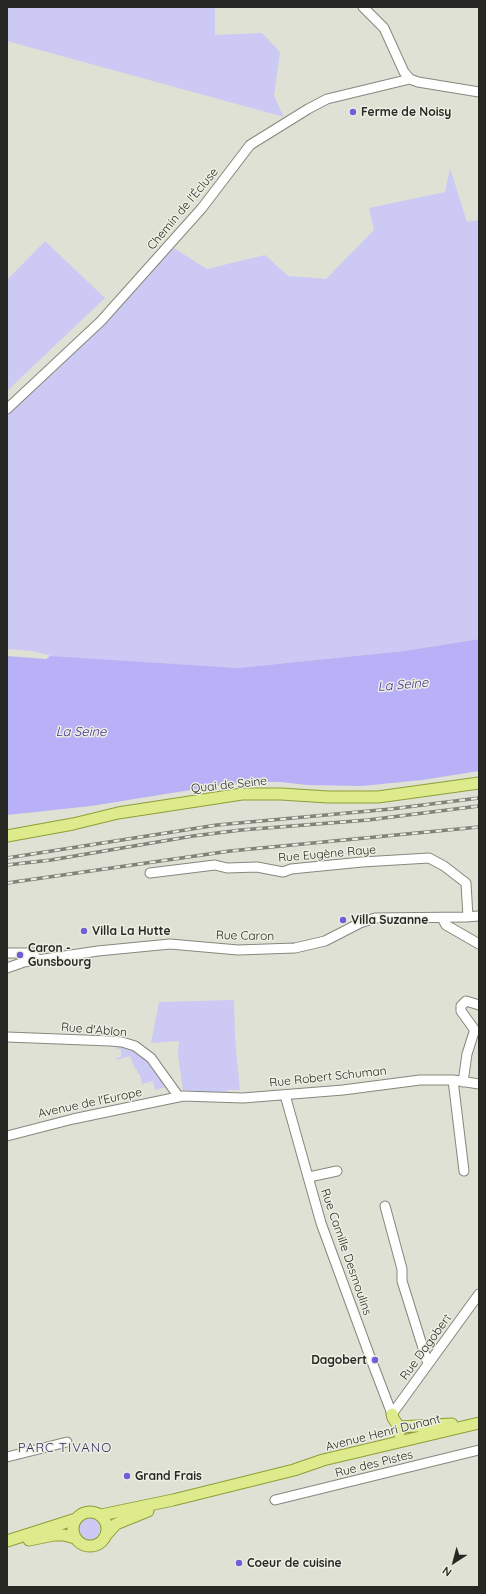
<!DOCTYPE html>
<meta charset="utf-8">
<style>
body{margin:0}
#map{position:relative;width:486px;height:1594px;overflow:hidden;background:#dfe1d5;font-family:Quicksand,sans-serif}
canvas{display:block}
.frame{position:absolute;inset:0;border:8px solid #272824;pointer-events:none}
.north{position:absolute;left:434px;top:1542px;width:40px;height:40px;-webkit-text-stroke:3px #ecefe2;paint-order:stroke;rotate:216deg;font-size:11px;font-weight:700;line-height:16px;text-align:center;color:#272824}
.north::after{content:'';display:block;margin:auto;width:14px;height:18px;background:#272824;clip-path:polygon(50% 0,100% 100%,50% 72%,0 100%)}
</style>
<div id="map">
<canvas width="486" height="1594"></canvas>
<div class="frame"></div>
<div class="north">N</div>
</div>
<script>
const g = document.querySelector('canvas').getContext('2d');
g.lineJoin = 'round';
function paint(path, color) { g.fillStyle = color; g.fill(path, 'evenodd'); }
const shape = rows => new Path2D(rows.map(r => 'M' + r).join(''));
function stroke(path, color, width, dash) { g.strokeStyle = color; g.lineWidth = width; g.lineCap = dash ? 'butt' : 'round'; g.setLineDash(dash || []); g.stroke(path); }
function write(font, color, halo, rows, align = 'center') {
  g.font = font + ' Quicksand,sans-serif'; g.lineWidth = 3; g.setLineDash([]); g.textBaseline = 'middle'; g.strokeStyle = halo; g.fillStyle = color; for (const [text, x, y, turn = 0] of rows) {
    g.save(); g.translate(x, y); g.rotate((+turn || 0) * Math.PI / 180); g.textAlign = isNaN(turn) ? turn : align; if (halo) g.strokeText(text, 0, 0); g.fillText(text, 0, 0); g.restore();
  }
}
const green = shape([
 [7,7,215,7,215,35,262,33,280,52,274,96,284,117,7,41],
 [450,168,467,222,479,220,479,639,404,651,238,668,56,657,31,651,7,649,7,413,140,285,172,247,207,269,265,255,288,276,326,279,374,230,369,208,445,192],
 [45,241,105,298,7,391,7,280],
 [234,1000,235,1039,240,1090,228,1090,226,1093,183,1090,178,1055,179,1041,151,1043,159,1002],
 [117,1045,128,1048,144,1058,166,1087,155,1090,153,1081,142,1084,140,1074,138,1074,137,1069,135,1069,130,1056,116,1060,116,1058,121,1057,121,1049,117,1049],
 '78 1529a11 11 0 1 1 22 0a11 11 0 1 1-22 0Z'
]);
const water = shape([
 [479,639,479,771,422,780,362,786,307,785,281,782,257,782,228,784,91,806,7,815,7,656,46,659,50,656,238,668,404,651]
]);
const minor = shape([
 [363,7,384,28,404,72,410,79,418,82,479,92],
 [7,409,101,321,202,208,250,145,308,109,327,99,410,79],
 [150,873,215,865,227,868,257,867,283,872,291,869,362,862,429,858,444,866,466,883,468,917],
 [442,918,446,925,479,944],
 [7,953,33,953,38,961],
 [7,968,24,962,98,951,170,944,238,950,295,948,325,941,360,923,375,918,465,917,479,916],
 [7,1037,110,1041,122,1042,135,1046,151,1058,179,1097],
 [453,1080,464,1171],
 [463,1082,467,1054,474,1032,474,1029,461,1011,461,1006,466,1001,479,1005],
 [285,1095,321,1223,369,1354,392,1414],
 [7,1136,73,1119,183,1096,243,1098,343,1090,420,1080,453,1080,479,1084],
 [309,1177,337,1171],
 [385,1206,402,1269,402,1281,428,1364],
 [392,1414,479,1294],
 [7,1457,67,1442],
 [275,1500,479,1450]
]);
const major = shape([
 [7,836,73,824,118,813,242,794,281,794,328,797,378,797,479,783],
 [392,1414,393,1418,399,1427,399,1433],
 [399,1427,452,1424],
 '73 1529a17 17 0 1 1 34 0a17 17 0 1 1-34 0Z',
 [101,1515,173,1500,294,1470,323,1460,479,1423],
 [106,1535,116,1524,148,1511],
 [29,1540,54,1535,64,1535,75,1538],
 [7,1541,76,1519]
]);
const rail = shape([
 [7,858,217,825,391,809,479,798],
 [7,865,51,860,193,836,241,830,368,820,479,806],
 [7,883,230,851,479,827]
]);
const markers = [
 [353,112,4,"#755dd7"],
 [343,920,4,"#755dd7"],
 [84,931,4,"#755dd7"],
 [20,955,4,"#755dd7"],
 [375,1360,4,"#755dd7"],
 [127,1476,4,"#755dd7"],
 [239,1563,4,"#755dd7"]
];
const poiNames = [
 ["Ferme de Noisy",361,112],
 ["Villa Suzanne",351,920],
 ["Villa La Hutte",92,931],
 ["Caron -",28,948],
 ["Gunsbourg",28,962],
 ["Dagobert",367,1360,"right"],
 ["Grand Frais",135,1476],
 ["Coeur de cuisine",247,1563]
];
const streetNames = [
 ["Chemin de l'Écluse",183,209,-50],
 ["Quai de Seine",229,785,-6],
 ["Rue Eugène Raye",327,854,-5],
 ["Rue Caron",245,936,1],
 ["Rue d'Ablon",94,1030,5],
 ["Rue Robert Schuman",328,1077,-6],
 ["Avenue de l'Europe",90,1103,-12],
 ["Rue Camille Desmoulins",346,1252,71],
 ["Rue Dagobert",426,1347,-54],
 ["Avenue Henri Dunant",383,1433,-14],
 ["Rue des Pistes",374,1464,-14]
];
const waterNames = [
 ["La Seine",403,685,-5],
 ["La Seine",81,732]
];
const neighbourhoodNames = [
 ["PARC TIVANO",65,1448]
];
paint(green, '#ccc9f4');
paint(water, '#b8b1f7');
stroke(minor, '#85887c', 11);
stroke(major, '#8f9e36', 13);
stroke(minor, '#fff', 9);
stroke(major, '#ddeb8c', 11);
stroke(rail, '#81827a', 3.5);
stroke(rail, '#ecefe2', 2, [6]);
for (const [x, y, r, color] of markers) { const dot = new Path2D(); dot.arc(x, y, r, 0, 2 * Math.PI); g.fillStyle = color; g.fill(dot); stroke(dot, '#ecefe2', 1.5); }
write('bold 12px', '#272824', '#ecefe2', poiNames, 'left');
write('12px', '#272824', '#ecefe2', streetNames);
write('italic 13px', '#462e91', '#ecefe2', waterNames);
g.letterSpacing = '1px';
write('13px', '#342964', '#ecefe2', neighbourhoodNames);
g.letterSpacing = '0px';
</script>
